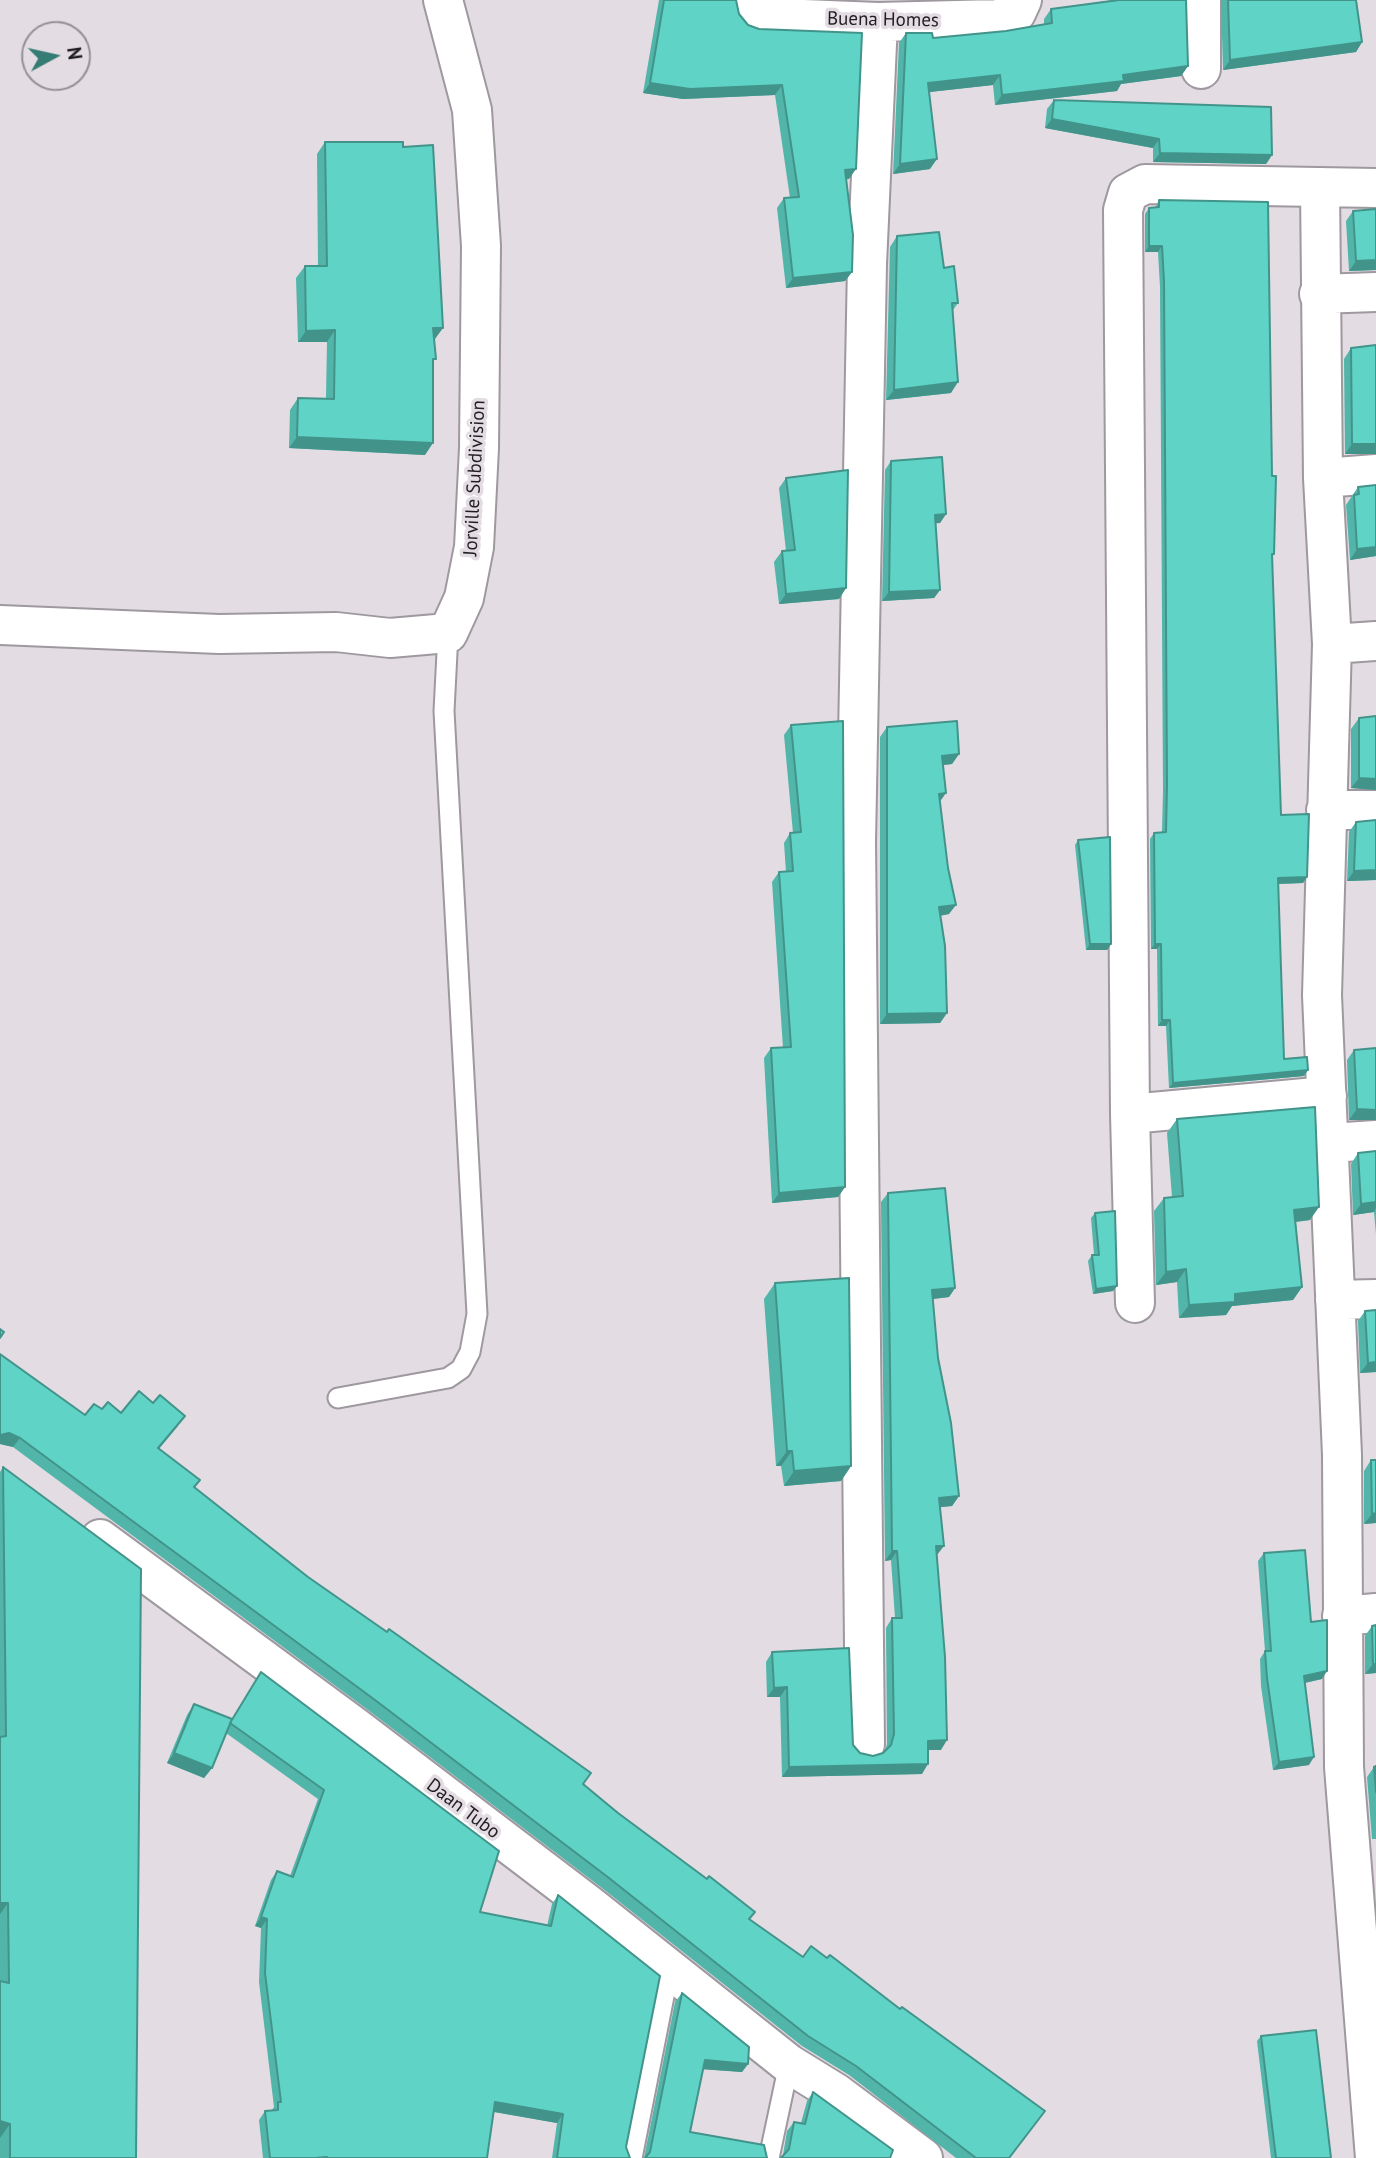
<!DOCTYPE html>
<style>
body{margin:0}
#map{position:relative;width:1376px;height:2158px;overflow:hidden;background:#e3dce3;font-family:"PT Sans",sans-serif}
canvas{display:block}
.north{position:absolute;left:21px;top:21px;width:70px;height:70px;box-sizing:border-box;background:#e3dce3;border:2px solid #959095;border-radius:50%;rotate:82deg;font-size:19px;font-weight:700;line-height:28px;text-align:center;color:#211e21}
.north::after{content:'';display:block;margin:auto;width:24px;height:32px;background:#357c74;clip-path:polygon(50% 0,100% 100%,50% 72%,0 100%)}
</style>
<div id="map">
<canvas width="1376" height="2158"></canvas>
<div class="north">N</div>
</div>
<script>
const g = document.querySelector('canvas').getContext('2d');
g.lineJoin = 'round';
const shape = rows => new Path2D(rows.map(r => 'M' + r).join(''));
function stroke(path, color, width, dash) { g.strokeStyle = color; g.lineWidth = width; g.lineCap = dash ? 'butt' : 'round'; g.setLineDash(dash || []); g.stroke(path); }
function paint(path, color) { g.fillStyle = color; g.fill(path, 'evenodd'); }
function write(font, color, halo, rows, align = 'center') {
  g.font = font + ' "PT Sans",sans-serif'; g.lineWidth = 7; g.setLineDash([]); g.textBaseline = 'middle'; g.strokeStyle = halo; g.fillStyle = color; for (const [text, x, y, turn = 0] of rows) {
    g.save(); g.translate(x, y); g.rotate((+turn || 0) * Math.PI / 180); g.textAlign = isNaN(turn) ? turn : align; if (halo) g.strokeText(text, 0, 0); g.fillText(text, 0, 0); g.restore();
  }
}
const service = shape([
 [338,1398,448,1378,461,1369,470,1352,477,1314,444,711,448,633],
 [632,2158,669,1971],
 [769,2158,789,2064]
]);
const minor = shape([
 [747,0,753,17,878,22,998,19,1016,13,1022,0],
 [1201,0,1201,69],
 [1320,187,1323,478,1332,644,1322,995,1342,1455,1344,1767,1375,2158],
 [1319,294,1376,292],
 [1323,478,1376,474],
 [0,625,219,634,336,632,390,638,448,633,464,598,474,547,479,448,481,246,472,110,443,0],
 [1332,644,1376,641],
 [1326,810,1376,810],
 [1130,1114,1327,1096],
 [1330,1143,1376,1140],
 [1335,1300,1376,1299],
 [1135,1303,1130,1114,1123,210,1128,193,1145,184,1376,188],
 [100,1539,355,1727,589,1905,789,2064,836,2093,923,2158],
 [1342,1616,1376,1613],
 [865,1744,856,842,867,264,878,22]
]);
const wall = shape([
 [659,0,736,0,739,14,849,179,846,179,852,272,845,281,786,288,777,208,784,198,790,198,775,95,683,99,643,93],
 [1113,0,1186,0,1188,66,1181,76,1121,84,1117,91,995,105,993,85,929,92,930,169,893,174,899,43,906,33,933,38,1006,31,1044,24,1044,19,1051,9],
 [1221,0,1356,0,1362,42,1356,52,1223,70],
 [1054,100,1272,155,1266,164,1153,162,1153,148,1045,128,1047,109],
 [325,142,403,147,435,339,434,339,433,363,425,455,289,448,290,410,298,398,326,398,327,342,298,342,296,278,305,266,318,266,317,154],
 [1159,200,1274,554,1272,557,1281,815,1307,877,1303,883,1278,884,1284,1059,1308,1070,1304,1076,1169,1088,1166,1026,1158,1026,1157,949,1151,949,1150,839,1154,833,1162,832,1163,791,1160,287,1158,252,1145,252,1145,214,1149,208,1155,208],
 [1353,211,1376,270,1349,271,1346,221],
 [897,236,944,268,958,303,953,310,951,393,886,400,890,247],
 [1351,348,1376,454,1345,454,1344,359],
 [891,461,946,514,940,523,935,523,940,590,934,598,882,601,885,470],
 [786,478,846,588,839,599,779,604,774,562,782,551,786,551,779,488],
 [1376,485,1376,556,1350,560,1346,505,1358,487],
 [1359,718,1376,790,1351,788,1351,729],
 [791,725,845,1187,838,1197,772,1203,764,1058,771,1048,783,1048,772,882,779,872,786,872,784,843,790,833,793,833,784,735],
 [887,727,959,754,952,764,943,765,940,801,949,914,940,916,947,1013,940,1023,880,1024,880,737],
 [1376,820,1376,880,1347,881,1349,832,1356,822],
 [1078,840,1111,944,1107,950,1086,950,1075,845],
 [1354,1050,1376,1120,1349,1120,1347,1060],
 [1177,1119,1310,1220,1296,1222,1302,1287,1293,1300,1232,1306,1226,1315,1179,1318,1177,1282,1156,1285,1154,1211,1164,1198,1172,1197,1167,1133],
 [1376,1151,1376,1234,1374,1212,1353,1215,1351,1164,1358,1153],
 [888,1193,955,1288,949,1297,932,1299,938,1358,959,1496,952,1506,940,1507,937,1555,941,1750,928,1750,922,1774,782,1777,780,1697,767,1697,766,1662,772,1652,860,1753,873,1756,883,1753,885,1751,887,1744,886,1628,892,1618,895,1618,891,1560,885,1561,881,1202],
 [1095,1213,1117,1286,1113,1291,1093,1294,1088,1261,1092,1255,1094,1255,1091,1218],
 [775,1283,851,1466,841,1481,784,1486,781,1466,776,1466,764,1299],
 [1376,1310,1376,1372,1360,1373,1358,1321,1365,1311],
 [0,1354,85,1415,102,1409,178,1426,159,1449,194,1488,308,1577,583,1784,750,1919,1009,2158,956,2158,849,2075,802,2046,602,1888,368,1710,13,1447,0,1444],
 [1371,1460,1376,1460,1376,1523,1364,1524,1364,1471],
 [3,1467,136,2158,0,2158,0,1472],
 [1264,1553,1311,1622,1322,1679,1305,1683,1309,1765,1273,1770,1261,1686,1260,1659,1265,1651,1258,1561],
 [1372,1626,1376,1673,1365,1674,1365,1636],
 [261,1672,480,1912,547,1926,552,1904,558,1895,626,2147,630,2158,552,2158,557,2123,494,2112,487,2158,263,2158,259,2120,265,2111,272,2110,274,2107,259,1982,261,1928,255,1926,271,1880,277,1871,290,1876,318,1799,226,1733,212,1768,204,1778,167,1763,187,1715,194,1704,232,1719],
 [1376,1766,1376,1839,1372,1839,1367,1777,1374,1767],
 [682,1993,748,2064,742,2072,703,2069,690,2132,767,2158,644,2158,675,2002],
 [1261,2036,1331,2158,1271,2158,1257,2041],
 [813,2092,890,2158,783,2155,787,2131,794,2122,801,2123,807,2101]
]);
const shadedWall = shape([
 [1362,42,1356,52,1223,70,1230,60],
 [1188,66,1181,76,1121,84,1117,91,995,105,1002,95,1123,75],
 [1000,75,993,85,921,93,928,83],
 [650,83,782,85,775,95,683,99,643,93],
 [1052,119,1159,139,1153,148,1045,128],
 [1160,153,1272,155,1266,164,1153,162],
 [937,159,930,169,893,174,900,164],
 [856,169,849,179,838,180,845,170],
 [1149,246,1162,246,1158,252,1145,252],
 [1376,260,1376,270,1349,271,1356,261],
 [852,272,845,281,786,288,793,278],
 [433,328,443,328,435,339,425,340],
 [335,330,327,342,298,342,306,331],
 [958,382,951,393,886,400,894,390],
 [297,437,433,443,425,455,289,448],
 [1352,444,1376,444,1376,454,1345,454],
 [946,514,940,523,929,524,935,515],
 [1376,547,1376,556,1350,560,1357,549],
 [846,588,839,599,779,604,786,594],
 [940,590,934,598,882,601,889,592],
 [959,754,952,764,935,766,942,756],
 [1359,778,1376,779,1376,790,1351,788],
 [946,793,939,803,939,794],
 [1376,870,1376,880,1347,881,1354,871],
 [1307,877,1303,883,1274,884,1278,878],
 [956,905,949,914,932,917,939,907],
 [1090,944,1111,944,1107,950,1086,950],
 [1155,944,1161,944,1157,949,1151,949],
 [947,1013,940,1023,880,1024,887,1014],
 [1162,1020,1170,1020,1166,1026,1158,1026],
 [1308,1070,1304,1076,1169,1088,1173,1083],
 [1357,1109,1376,1110,1376,1120,1349,1120],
 [845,1187,838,1197,772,1203,779,1193],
 [1376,1202,1376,1208,1374,1212,1353,1215,1361,1204],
 [1319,1207,1310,1220,1285,1223,1294,1210],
 [1186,1269,1177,1282,1156,1285,1166,1272],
 [1117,1286,1113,1291,1093,1294,1096,1289],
 [1302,1287,1293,1300,1232,1306,1226,1315,1179,1318,1189,1305,1235,1294],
 [955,1288,949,1297,925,1300,932,1290],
 [1376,1362,1376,1372,1360,1373,1368,1363],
 [9,1433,20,1438,13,1447,0,1444,0,1435],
 [787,1451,792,1451,781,1466,776,1466],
 [851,1466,841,1481,784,1486,794,1471],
 [959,1496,952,1506,932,1508,939,1498],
 [1376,1513,1376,1523,1364,1524,1372,1514],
 [936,1546,944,1546,937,1555,929,1556],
 [892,1551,897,1551,891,1560,885,1561],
 [1373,1664,1376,1664,1376,1673,1365,1674],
 [1327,1671,1322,1679,1299,1684,1304,1676],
 [787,1687,780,1697,767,1697,774,1688],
 [947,1740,941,1750,921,1750,928,1741],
 [174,1753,212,1768,204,1778,167,1763],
 [1314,1757,1309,1765,1273,1770,1279,1762],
 [928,1764,922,1774,782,1777,789,1767],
 [0,1903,8,1903,0,1914],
 [261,1917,267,1919,261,1928,255,1926],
 [705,2060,748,2064,742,2072,699,2069],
 [495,2102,563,2114,557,2123,489,2111],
 [0,2121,10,2124,0,2138]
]);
const building = shape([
 [664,0,736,0,739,14,748,25,759,29,862,33,856,169,845,170,853,235,852,272,793,278,784,198,799,197,782,85,690,89,650,83,664,0],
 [1119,0,1186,0,1188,66,1123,75,1124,81,1002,95,1000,75,928,83,937,159,900,164,906,33,932,33,933,38,1006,31,1052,23,1051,9,1119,0],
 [1228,0,1356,0,1362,42,1230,60,1228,0],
 [1054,100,1271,107,1272,155,1160,153,1159,139,1052,119,1054,100],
 [325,142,403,142,403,147,433,145,443,328,433,328,436,359,433,359,433,443,297,437,298,398,334,399,335,330,306,331,305,266,327,266,325,142],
 [1159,200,1268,202,1272,476,1276,476,1274,554,1272,554,1281,815,1309,814,1307,877,1278,878,1284,1059,1307,1057,1308,1070,1173,1083,1170,1020,1162,1020,1161,944,1155,944,1154,833,1166,832,1167,785,1164,281,1162,246,1149,246,1149,208,1159,207,1159,200],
 [1376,209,1376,260,1356,261,1353,211,1376,209],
 [939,232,944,268,954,266,958,303,952,303,958,382,894,390,897,236,939,232],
 [1376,345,1376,444,1352,444,1351,348,1376,345],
 [942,457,946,514,935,515,940,590,889,592,891,461,942,457],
 [848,470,846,588,786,594,782,551,795,550,786,478,848,470],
 [1376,485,1376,547,1357,549,1354,495,1359,494,1358,487,1376,485],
 [1376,716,1376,779,1359,778,1359,718,1376,716],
 [843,721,845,1187,779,1193,771,1048,791,1047,779,872,793,871,790,833,801,832,791,725,843,721],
 [957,721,959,754,942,756,946,793,939,794,948,868,956,905,939,907,945,946,947,1013,887,1014,887,727,957,721],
 [1376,820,1376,870,1354,871,1356,822,1376,820],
 [1110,837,1111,944,1090,944,1078,840,1110,837],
 [1376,1048,1376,1110,1357,1109,1354,1050,1376,1048],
 [1315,1107,1319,1207,1294,1210,1302,1287,1235,1294,1235,1302,1189,1305,1186,1269,1166,1272,1164,1198,1183,1196,1177,1119,1315,1107],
 [1376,1151,1376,1202,1361,1204,1358,1153,1376,1151],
 [945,1188,955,1288,932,1290,938,1358,951,1423,959,1496,939,1498,944,1546,936,1546,945,1657,947,1740,928,1741,928,1764,789,1767,787,1687,774,1688,772,1652,849,1648,853,1745,860,1753,873,1756,883,1753,891,1745,894,1734,892,1618,902,1618,897,1551,892,1551,888,1193,945,1188],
 [1115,1211,1117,1286,1096,1289,1092,1255,1099,1255,1095,1213,1115,1211],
 [849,1278,851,1466,794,1471,792,1451,787,1451,775,1283,849,1278],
 [1376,1310,1376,1362,1368,1363,1365,1311,1376,1310],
 [0,1329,4,1332,0,1338,0,1329],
 [0,1354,85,1415,94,1404,102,1409,108,1402,121,1413,139,1391,153,1403,160,1395,185,1416,158,1448,200,1480,194,1487,308,1577,387,1632,389,1629,591,1773,583,1784,618,1813,707,1879,709,1876,755,1912,749,1919,803,1957,811,1946,827,1958,830,1955,900,2009,902,2007,1045,2111,1009,2158,976,2158,856,2066,808,2036,609,1878,375,1700,20,1438,9,1433,0,1435,0,1354],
 [1371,1460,1376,1460,1376,1513,1372,1514,1371,1460],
 [3,1467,141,1569,136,2158,10,2158,10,2124,0,2121,0,1981,9,1983,8,1903,0,1903,0,1737,6,1736,3,1467],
 [1305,1550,1311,1622,1327,1620,1327,1671,1304,1676,1314,1757,1279,1762,1267,1678,1265,1651,1271,1651,1264,1553,1305,1550],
 [1376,1625,1376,1664,1373,1664,1372,1626,1376,1625],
 [261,1672,499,1851,480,1912,551,1926,558,1895,660,1976,626,2147,630,2158,557,2158,563,2114,495,2102,487,2158,327,2158,327,2157,316,2158,270,2158,265,2111,278,2110,278,2102,281,2102,265,1973,267,1919,261,1917,277,1871,293,1877,324,1790,230,1723,261,1672],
 [194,1704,232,1719,212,1768,174,1753,194,1704],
 [1376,1766,1376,1792,1374,1767,1376,1766],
 [682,1993,749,2047,748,2064,705,2060,690,2132,764,2145,767,2158,645,2158,650,2152,682,1993],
 [1316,2030,1331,2158,1276,2158,1261,2036,1316,2030],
 [813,2092,893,2150,890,2158,781,2158,789,2149,794,2122,805,2124,813,2092]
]);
const streetNames = [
 ["Buena Homes",883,20,1],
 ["Jorville Subdivision",475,478,-87],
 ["Daan Tubo",463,1809,37]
];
stroke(service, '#9e989f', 23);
stroke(minor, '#9e989f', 42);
stroke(service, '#fff', 19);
stroke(minor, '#fff', 38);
paint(wall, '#52b5aa');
paint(shadedWall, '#42948b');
paint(building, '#5fd3c6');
stroke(building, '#42948b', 2);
write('19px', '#211e21', '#e3dce3', streetNames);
</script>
